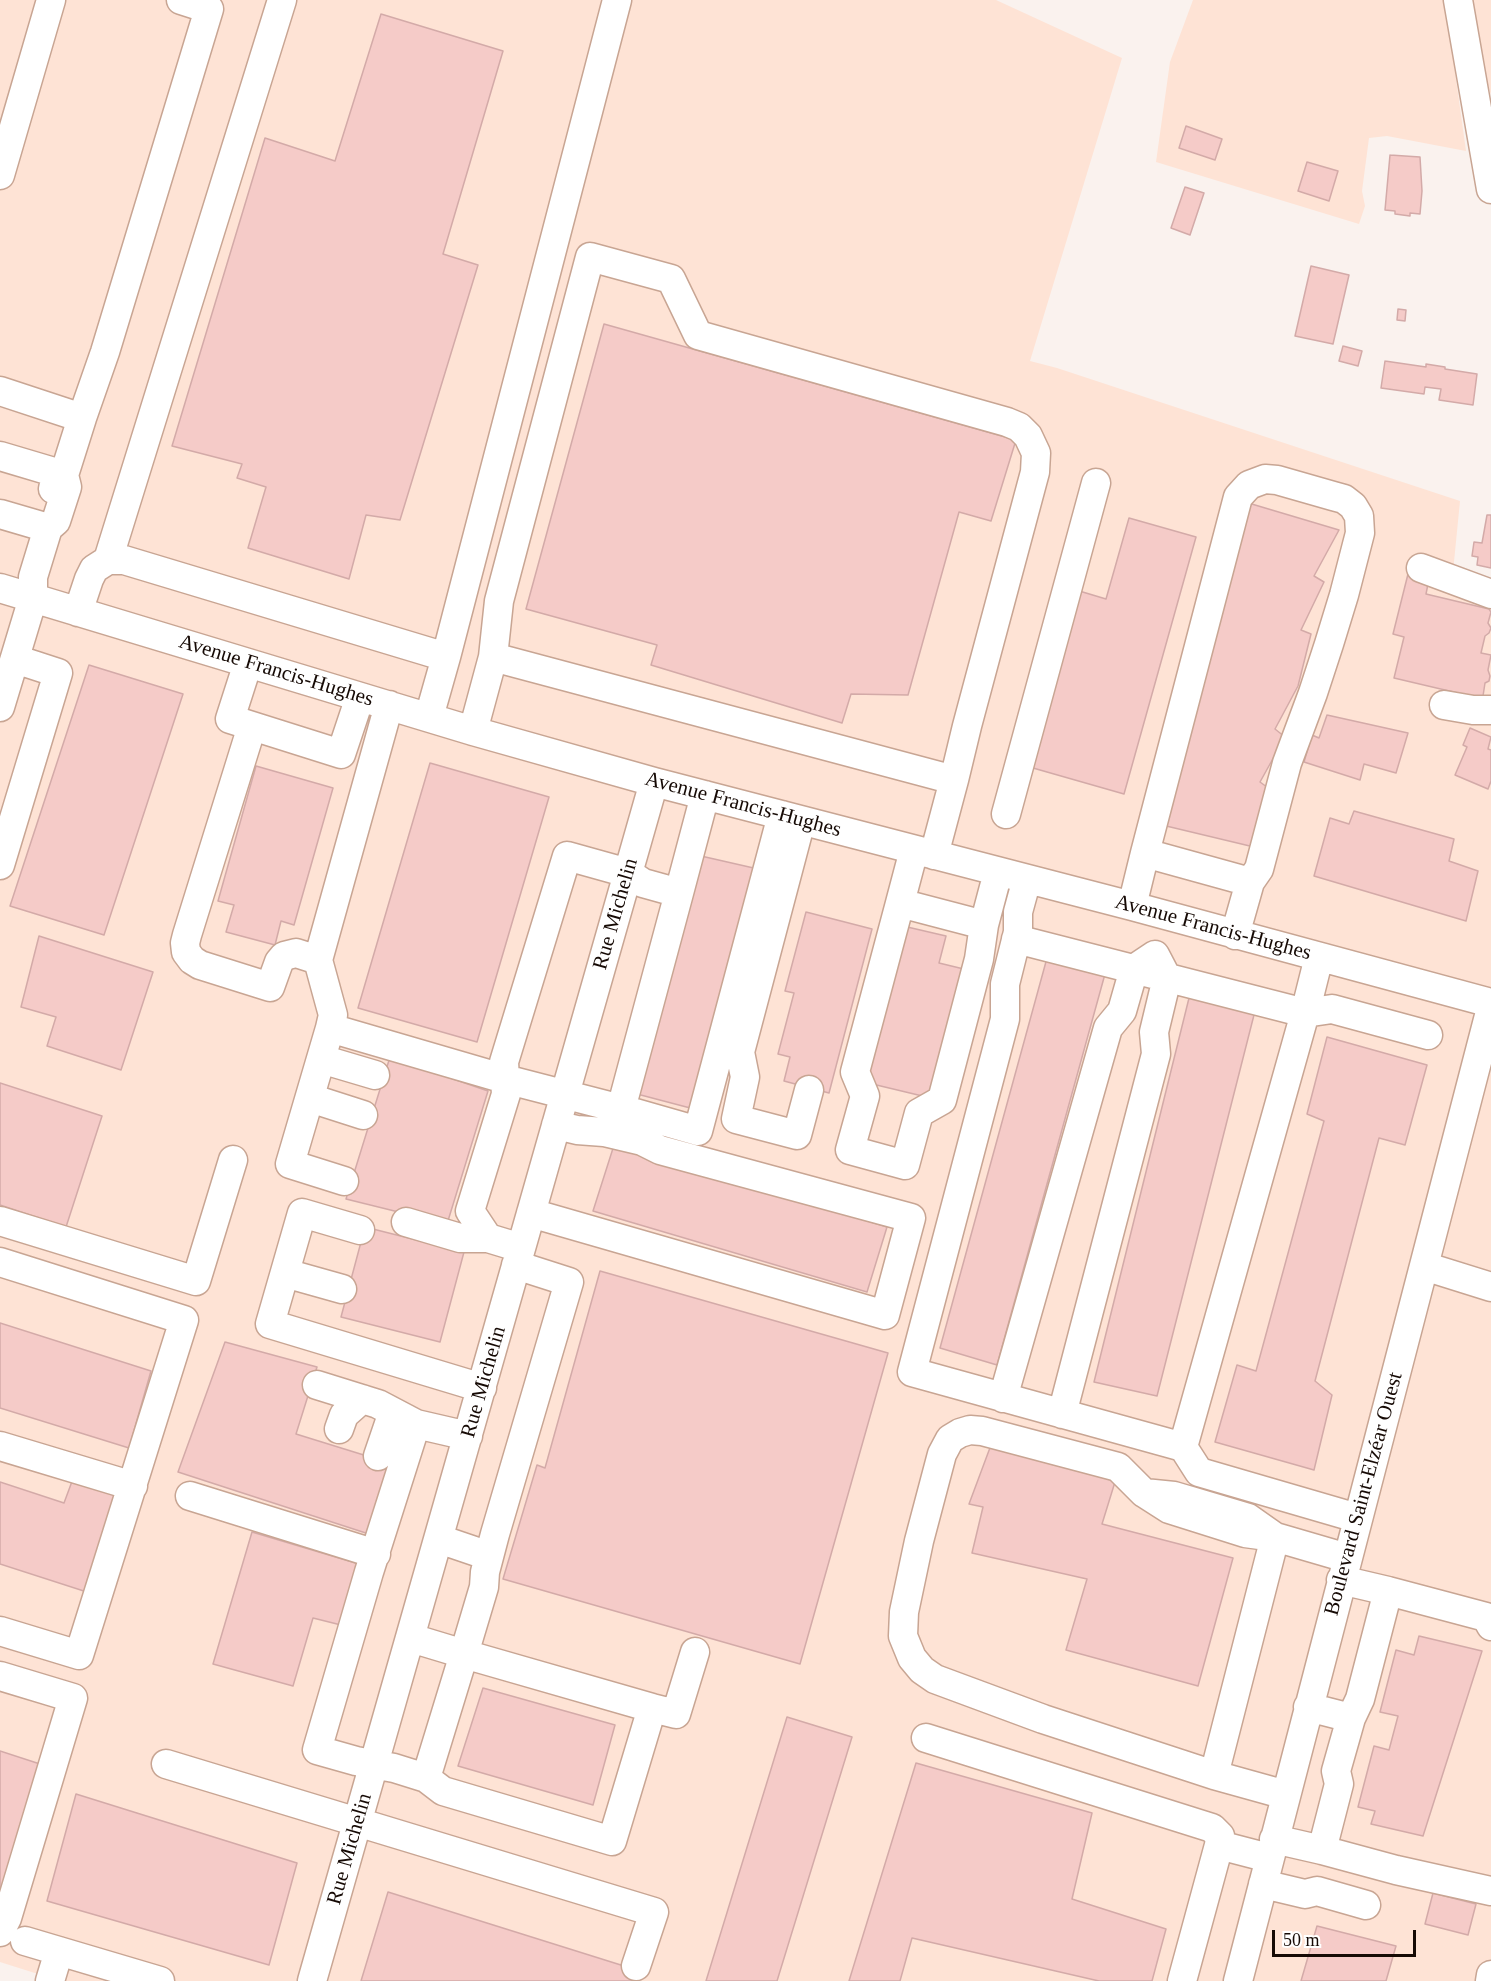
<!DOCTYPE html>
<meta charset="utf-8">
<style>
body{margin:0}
#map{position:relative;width:1491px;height:1981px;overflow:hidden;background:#faf2ee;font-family:Georgia,serif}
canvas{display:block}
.scale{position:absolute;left:1272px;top:1930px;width:144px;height:27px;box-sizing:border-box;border:3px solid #160a05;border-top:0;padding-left:8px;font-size:18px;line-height:21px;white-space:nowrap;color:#160a05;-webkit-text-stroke:4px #fff;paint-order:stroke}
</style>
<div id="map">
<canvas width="1491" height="1981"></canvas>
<div class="scale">50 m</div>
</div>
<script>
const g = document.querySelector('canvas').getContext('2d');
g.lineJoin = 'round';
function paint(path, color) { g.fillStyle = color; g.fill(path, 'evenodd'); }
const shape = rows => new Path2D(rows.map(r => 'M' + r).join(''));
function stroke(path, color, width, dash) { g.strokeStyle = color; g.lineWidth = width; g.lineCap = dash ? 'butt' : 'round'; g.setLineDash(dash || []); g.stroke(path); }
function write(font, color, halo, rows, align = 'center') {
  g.font = font + ' Georgia,serif'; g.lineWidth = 4.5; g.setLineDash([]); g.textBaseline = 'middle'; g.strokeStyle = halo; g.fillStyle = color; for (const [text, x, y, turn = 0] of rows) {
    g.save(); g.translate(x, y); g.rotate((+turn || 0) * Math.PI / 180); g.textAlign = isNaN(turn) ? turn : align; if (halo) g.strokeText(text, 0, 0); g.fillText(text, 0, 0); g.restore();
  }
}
const built = shape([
 [0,0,996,0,1122,58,1030,361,1057,368,1460,501,1453,572,1491,580,1491,1981,60,1981,0,1962],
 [1193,0,1445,0,1466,151,1387,136,1369,138,1362,191,1365,206,1359,224,1156,162,1170,62],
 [1462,0,1491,0,1491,95]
]);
const building = shape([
 [381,14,503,51,443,254,478,265,400,520,366,515,349,579,248,548,266,487,237,478,242,464,172,446,265,138,335,161,381,14],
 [1186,126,1222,139,1215,160,1179,148,1186,126],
 [1390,155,1420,157,1422,191,1420,214,1410,213,1410,216,1395,214,1395,211,1385,210,1390,155],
 [1307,162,1338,171,1329,201,1298,191,1307,162],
 [1185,187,1204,193,1190,235,1171,228,1185,187],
 [1311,266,1349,275,1333,344,1295,336,1311,266],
 [1398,309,1406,310,1405,321,1397,320,1398,309],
 [604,324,1016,440,991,521,959,512,908,695,851,694,842,723,651,665,657,645,526,609,604,324],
 [1343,346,1362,351,1358,366,1339,361,1343,346],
 [1385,361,1426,367,1426,364,1445,367,1445,369,1477,374,1473,405,1439,400,1441,389,1425,387,1424,394,1381,388,1385,361],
 [1245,502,1339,530,1314,576,1324,582,1301,630,1311,634,1298,686,1275,729,1285,737,1260,782,1271,790,1254,847,1162,825,1245,502],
 [1487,515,1491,515,1491,568,1477,565,1478,557,1472,556,1474,542,1482,543,1487,515],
 [1129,518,1196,537,1124,794,1026,766,1076,590,1106,599,1129,518],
 [1408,574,1429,579,1426,594,1489,609,1491,612,1488,623,1491,628,1489,633,1485,636,1481,653,1491,655,1488,670,1490,676,1489,681,1485,683,1483,696,1479,698,1394,678,1404,637,1393,634,1408,574],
 [89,665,183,694,104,935,10,906,89,665],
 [1327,715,1408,733,1396,773,1364,764,1360,780,1304,762,1312,735,1319,738,1327,715],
 [1470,728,1491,737,1488,749,1491,750,1491,781,1488,789,1455,775,1467,747,1463,745,1470,728],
 [430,763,549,797,477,1042,358,1008,430,763],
 [256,766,333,788,294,925,281,921,275,945,226,932,234,905,218,901,256,766],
 [1354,811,1454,839,1449,861,1478,871,1466,921,1314,876,1330,818,1349,824,1354,811],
 [701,856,758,869,694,1109,637,1094,701,856],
 [806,912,872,929,829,1093,784,1081,790,1057,778,1054,794,993,785,991,806,912],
 [903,926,946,936,939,963,972,971,939,1100,864,1082,903,926],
 [39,936,153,972,121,1070,47,1046,56,1017,21,1007,39,936],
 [1047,958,1105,974,997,1365,940,1348,1047,958],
 [1190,994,1255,1011,1157,1396,1094,1382,1190,994],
 [1327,1037,1427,1065,1405,1145,1379,1138,1315,1381,1332,1395,1314,1470,1215,1442,1237,1365,1256,1371,1324,1121,1307,1114,1327,1037],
 [390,1057,488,1091,447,1224,346,1199,390,1057],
 [0,1083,102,1116,66,1227,0,1205,0,1083],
 [615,1142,887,1227,867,1292,593,1211,615,1142],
 [365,1227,464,1252,440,1342,341,1317,365,1227],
 [600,1271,888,1353,800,1664,503,1579,537,1465,545,1468,600,1271],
 [0,1323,151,1371,129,1448,0,1408,0,1323],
 [225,1342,317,1367,296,1434,396,1465,375,1536,178,1472,225,1342],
 [994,1437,1119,1469,1102,1524,1233,1558,1198,1686,1066,1650,1087,1579,972,1553,983,1507,969,1504,994,1437],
 [74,1476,123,1492,90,1593,0,1564,0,1482,64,1503,74,1476],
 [252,1532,359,1564,341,1625,313,1618,293,1686,213,1664,252,1532],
 [1419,1636,1482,1651,1423,1836,1371,1824,1375,1811,1358,1807,1374,1746,1389,1750,1398,1716,1380,1712,1396,1650,1414,1655,1419,1636],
 [483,1688,615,1725,593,1805,458,1766,483,1688],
 [787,1717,852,1737,777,1981,706,1981,787,1717],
 [0,1751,40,1764,5,1889,0,1887,0,1751],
 [916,1763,1092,1813,1072,1899,1166,1929,1152,1981,1099,1981,912,1938,900,1981,849,1981,916,1763],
 [76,1794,297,1863,269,1965,47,1901,76,1794],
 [388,1892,640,1971,637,1981,361,1981,388,1892],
 [1433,1893,1476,1904,1468,1935,1425,1924,1433,1893],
 [1317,1926,1396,1946,1386,1981,1301,1981,1317,1926]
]);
const minor = shape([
 [1458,0,1491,189],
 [0,175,51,0],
 [0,391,82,418,105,352,209,9,181,0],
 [0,456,64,475],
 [53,489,54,484,64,475,82,418],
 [0,514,48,528],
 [108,560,282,0],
 [1421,568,1491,594],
 [0,588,473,731,654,782,1132,906,1491,1003],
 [78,612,89,579,94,569,108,560,124,560,446,657,429,717],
 [446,657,617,0],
 [493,657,499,601,590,257,671,279,698,335,1007,422,1019,427,1028,436,1036,453,1035,472,967,726,954,780],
 [248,663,230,719,341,754,360,697],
 [1444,705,1473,710,1491,710],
 [0,707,33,598,33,577,48,528,56,521,67,487,64,475],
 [252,726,187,935,185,943,186,952,192,960,200,965,270,987,279,962,284,956,296,953,318,960],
 [473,731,493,657,954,780,934,855],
 [1006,814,1096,483],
 [801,821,740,1052,745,1077,736,1119,797,1135,809,1090],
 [914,850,900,903,984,925,998,872],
 [1145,853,1238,497,1249,485,1265,479,1277,480,1333,496,1344,499,1353,506,1359,516,1360,533,1344,595,1329,644,1313,693,1287,763,1259,869,1250,882],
 [0,865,58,673,15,659],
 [1027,879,1018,912,1018,932,1005,984,1005,1019,912,1372,1183,1447,1199,1472,1357,1518],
 [679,893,643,883,628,873,567,856,504,1062,505,1079,621,1109,679,893,705,795],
 [900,903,855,1072,865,1096,850,1150,905,1165,919,1113,942,1100,979,959,984,925],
 [1132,906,1145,853,1250,882,1235,935],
 [1016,939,1305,1013,1319,957],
 [330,1028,333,1015,318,960,389,705],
 [321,1059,375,1075],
 [310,1098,363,1115],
 [621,1109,698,1131,782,815],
 [344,1181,290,1164,330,1028,505,1079,506,1094,470,1211,488,1238,521,1248],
 [531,1213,885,1315,911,1218,660,1150,642,1141,604,1132,577,1130,556,1125],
 [0,1221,196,1281,233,1160],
 [406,1222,460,1238,488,1238],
 [360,1230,302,1213,270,1324,482,1388],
 [0,1262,184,1320,79,1655,0,1631],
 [1424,1266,1491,1287],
 [285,1273,342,1289],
 [317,1385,378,1404,416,1424],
 [1003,1398,1108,1028,1122,1011,1134,969,1155,955,1167,978,1154,1032,1156,1054,1062,1414],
 [339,1429,344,1415,362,1399],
 [0,1446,133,1486],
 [1183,1447,1305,1013,1332,1009,1428,1035],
 [378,1456,393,1412],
 [1144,1493,1118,1467,982,1431,970,1430,960,1433,950,1439,942,1454,919,1541,904,1612,903,1636,912,1658,922,1670,935,1679,1043,1719,1214,1775],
 [1144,1493,1174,1496,1248,1518,1275,1537,1245,1533,1169,1509,1144,1493],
 [190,1496,376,1554],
 [439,1539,489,1556],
 [1341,1580,1388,1591,1360,1699,1351,1718],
 [1388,1591,1486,1617,1491,1626],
 [411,1638,464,1654,652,1708,612,1841,443,1791,426,1778,464,1654,484,1587,485,1572,495,1534,569,1282,516,1265],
 [0,1676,73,1698,7,1918,0,1932],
 [652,1708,676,1714,695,1652],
 [926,1738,1212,1828,1220,1836,1219,1845],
 [166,1764,654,1912,636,1966],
 [426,1778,394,1768,356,1761,317,1750,369,1572,416,1424,468,1436],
 [1286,1795,1214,1775,1275,1537,1347,1558],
 [1274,1839,1322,1850,1339,1784,1336,1771,1351,1718,1308,1707],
 [1322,1850,1396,1870,1491,1891],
 [1263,1884,1305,1894,1317,1891,1366,1905],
 [25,1941,160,1981],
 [50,1981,59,1951],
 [312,1981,654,782],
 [1182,1981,1219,1845,1269,1858],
 [1238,1981,1491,1008],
 [1490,1981,1491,1975]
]);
const streetNames = [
 ["Avenue Francis-Hughes",276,671,17],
 ["Avenue Francis-Hughes",743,805,15],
 ["Rue Michelin",616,914,-74],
 ["Avenue Francis-Hughes",1213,928,15],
 ["Rue Michelin",484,1382,-74],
 ["Boulevard Saint-Elzéar Ouest",1364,1494,-75],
 ["Rue Michelin",350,1849,-74]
];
paint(built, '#fee3d5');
paint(building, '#f5cbc8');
stroke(building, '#d3aaa8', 1.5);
stroke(minor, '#c8a593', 31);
stroke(minor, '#fff', 28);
write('21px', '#160a05', '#fff', streetNames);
</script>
